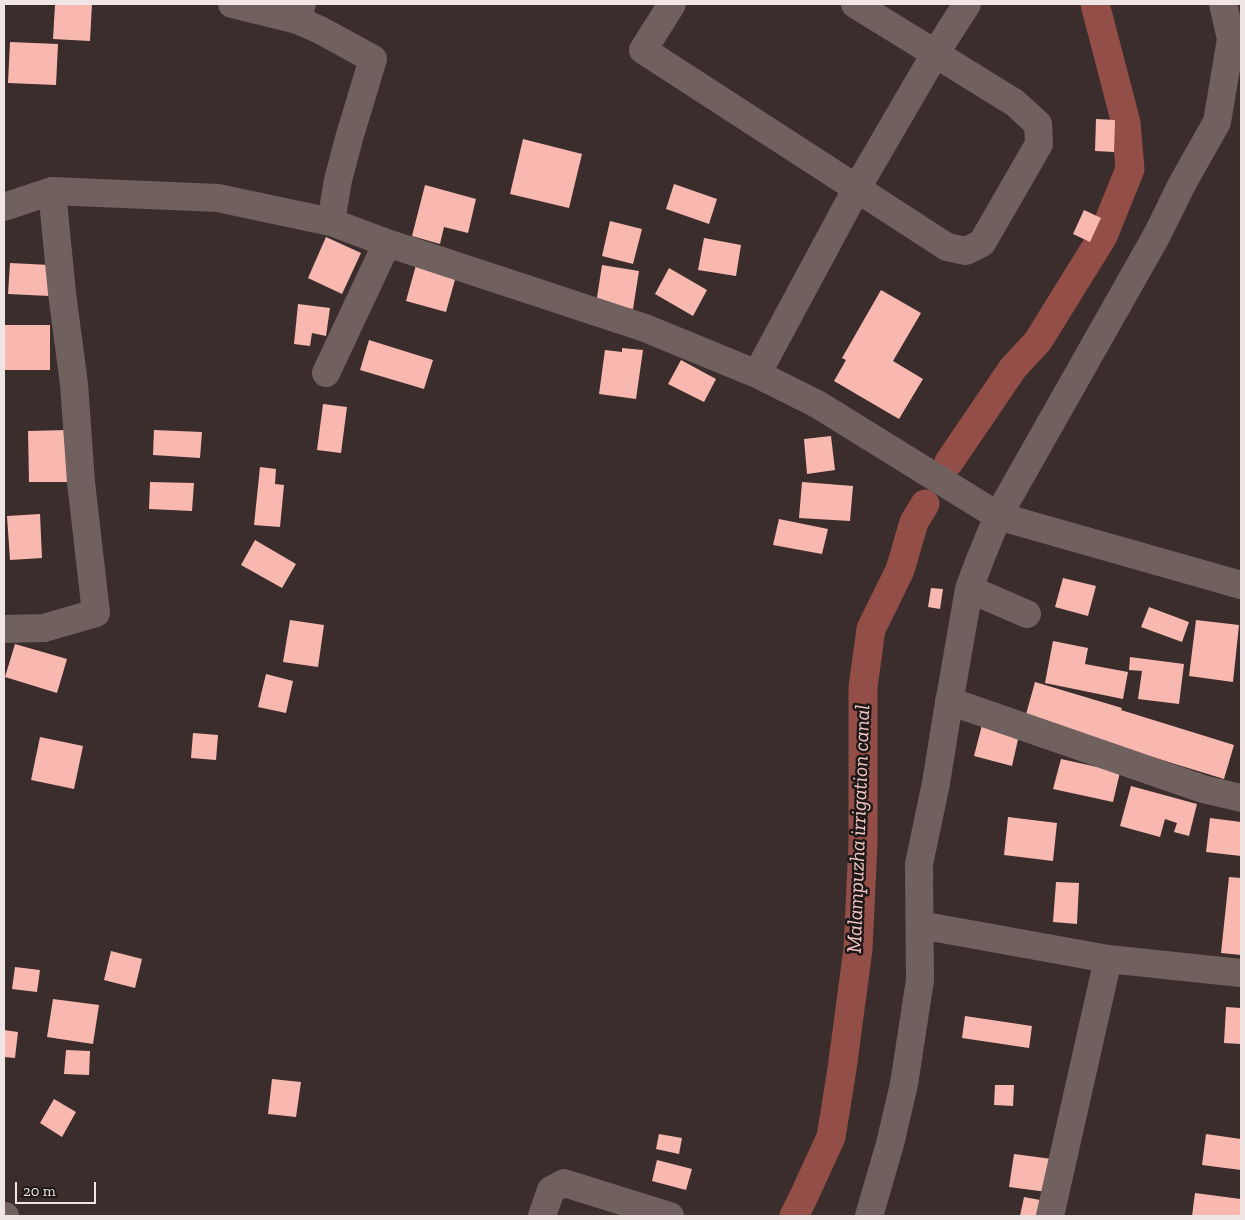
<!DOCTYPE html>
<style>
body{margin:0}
#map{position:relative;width:1245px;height:1220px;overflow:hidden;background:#3a2d2c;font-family:"Zilla Slab",serif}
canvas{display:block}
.frame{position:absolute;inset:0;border:5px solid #eee5e4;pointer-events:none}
.scale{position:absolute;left:15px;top:1182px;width:81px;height:22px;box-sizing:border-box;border:2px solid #eee5e4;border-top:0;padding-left:6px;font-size:15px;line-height:18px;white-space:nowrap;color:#eee5e4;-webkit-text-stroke:4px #1d1717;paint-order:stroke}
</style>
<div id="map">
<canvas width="1245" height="1220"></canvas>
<div class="frame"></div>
<div class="scale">20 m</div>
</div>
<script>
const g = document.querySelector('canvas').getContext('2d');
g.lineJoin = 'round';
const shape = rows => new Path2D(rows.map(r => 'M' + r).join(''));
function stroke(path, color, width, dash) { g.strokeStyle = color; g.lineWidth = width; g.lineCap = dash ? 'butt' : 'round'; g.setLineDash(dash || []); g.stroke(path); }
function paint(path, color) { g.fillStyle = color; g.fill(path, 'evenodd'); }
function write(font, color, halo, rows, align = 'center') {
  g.font = font + ' "Zilla Slab",serif'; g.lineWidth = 5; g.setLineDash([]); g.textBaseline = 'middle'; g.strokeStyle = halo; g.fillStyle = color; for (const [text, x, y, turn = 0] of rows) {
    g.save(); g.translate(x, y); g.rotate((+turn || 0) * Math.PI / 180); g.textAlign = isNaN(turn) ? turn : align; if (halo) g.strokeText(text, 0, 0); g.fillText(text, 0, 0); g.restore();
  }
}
const canal = shape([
 [949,462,1013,368,1038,341,1103,236,1130,169,1126,123,1095,4],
 [794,1216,803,1198,831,1137,842,1069,858,949,863,844,863,687,871,629,900,570,914,522,925,504]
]);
const building = shape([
 [55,4,92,4,90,41,53,39],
 [10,42,58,44,56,85,8,83],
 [1096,119,1115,120,1114,152,1095,151],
 [523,139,582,154,569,208,510,194],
 [674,184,717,199,709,224,666,209],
 [425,185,476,199,468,233,444,227,440,244,412,236],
 [1084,210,1101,218,1090,242,1073,234],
 [610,221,642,229,633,264,602,256],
 [326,237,361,253,342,294,308,278],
 [704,238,741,245,736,276,698,270],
 [10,263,50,265,49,296,8,294],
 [416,265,456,276,446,312,406,301],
 [602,265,639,271,633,309,596,304],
 [669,268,707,290,693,316,655,294],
 [881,290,921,313,893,361,923,379,899,419,834,381,846,360,842,358],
 [298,304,330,308,326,336,312,333,310,346,294,344],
 [4,325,50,325,50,370,4,370],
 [369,340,433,360,424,389,360,370],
 [622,348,643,350,636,399,599,394,605,350,622,352],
 [681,360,716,379,704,402,668,384],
 [323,404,347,407,341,453,317,450],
 [67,430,68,482,29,482,28,431],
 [154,430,202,432,200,458,153,455],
 [831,436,835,470,807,474,804,439],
 [260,467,276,469,275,484,284,485,280,527,254,525],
 [150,482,194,483,192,511,149,509],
 [802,482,853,486,850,521,799,518],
 [40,514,42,558,10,560,7,516],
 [779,519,828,529,822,554,773,545],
 [255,540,296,564,282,588,241,565],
 [1063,578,1096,586,1088,616,1055,607],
 [931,588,943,589,940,609,928,607],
 [1149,607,1189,622,1182,642,1141,627],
 [290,620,324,625,318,667,283,662],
 [1196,620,1239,625,1233,682,1189,676],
 [1053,641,1088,648,1085,664,1128,672,1123,699,1045,683],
 [15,644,67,659,57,693,5,677],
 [1130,657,1184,664,1179,704,1138,699,1142,671,1129,670],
 [266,674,293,681,286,713,258,707],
 [1035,682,1122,708,1121,710,1234,745,1224,779,1025,718],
 [982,725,1019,735,1012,766,974,756],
 [193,733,218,735,216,760,191,758],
 [40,737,83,746,74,789,31,780],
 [1061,759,1120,772,1113,802,1053,789],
 [1131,786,1197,804,1189,836,1174,832,1177,823,1165,819,1160,837,1120,826],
 [1008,817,1057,823,1053,861,1004,855],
 [1210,818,1241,822,1241,856,1206,852],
 [1229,877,1241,878,1241,955,1221,953],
 [1056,882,1079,883,1077,924,1053,922],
 [111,951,142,959,135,988,104,980],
 [15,967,40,970,37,992,12,989],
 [53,999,99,1005,93,1044,47,1037],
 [1226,1007,1241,1008,1241,1044,1224,1043],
 [965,1016,1032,1026,1029,1048,962,1038],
 [4,1030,18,1032,15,1058,4,1057],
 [66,1050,90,1051,89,1075,64,1074],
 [272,1079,301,1082,296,1117,268,1114],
 [995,1085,1014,1085,1013,1106,994,1105],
 [54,1099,76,1112,62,1137,40,1123],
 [659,1134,682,1138,679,1154,656,1149],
 [1206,1134,1241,1139,1241,1170,1202,1165],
 [1014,1154,1052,1159,1047,1192,1009,1187],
 [657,1160,692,1169,686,1190,652,1181],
 [1195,1193,1241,1199,1241,1216,1192,1216],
 [1024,1197,1040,1200,1037,1216,1020,1216]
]);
const minor = shape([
 [232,4,297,20],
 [302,4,297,20,320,30,373,59,350,135,338,180,331,222],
 [672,4,643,50,947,247,966,251,982,243,1039,144,1038,124,1015,103,855,4],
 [4,207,52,191,218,198,331,222,387,243,645,328,757,374,817,404,998,516,1241,585],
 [326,373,387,243],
 [757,374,857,188,935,54,967,4],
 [969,589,1027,614],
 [4,629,44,628,96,613,81,482,74,384,62,293,52,191],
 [949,701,1203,789,1241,798],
 [920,925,1108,959,1241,973],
 [4,1216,5,1216],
 [542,1216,551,1190,564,1183,670,1216],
 [869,1216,890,1144,904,1084,920,980,919,864,936,783,946,721,969,589,981,557,998,516,1157,235,1182,184,1217,122,1231,39,1223,4],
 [1050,1216,1108,959]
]);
const waterNames = [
 ["Malampuzha irrigation canal",859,829,-88]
];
stroke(canal, '#934e47', 29);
paint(building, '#f8b8b0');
stroke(minor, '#70615f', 28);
write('italic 21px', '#f2c7c1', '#1d1717', waterNames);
</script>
